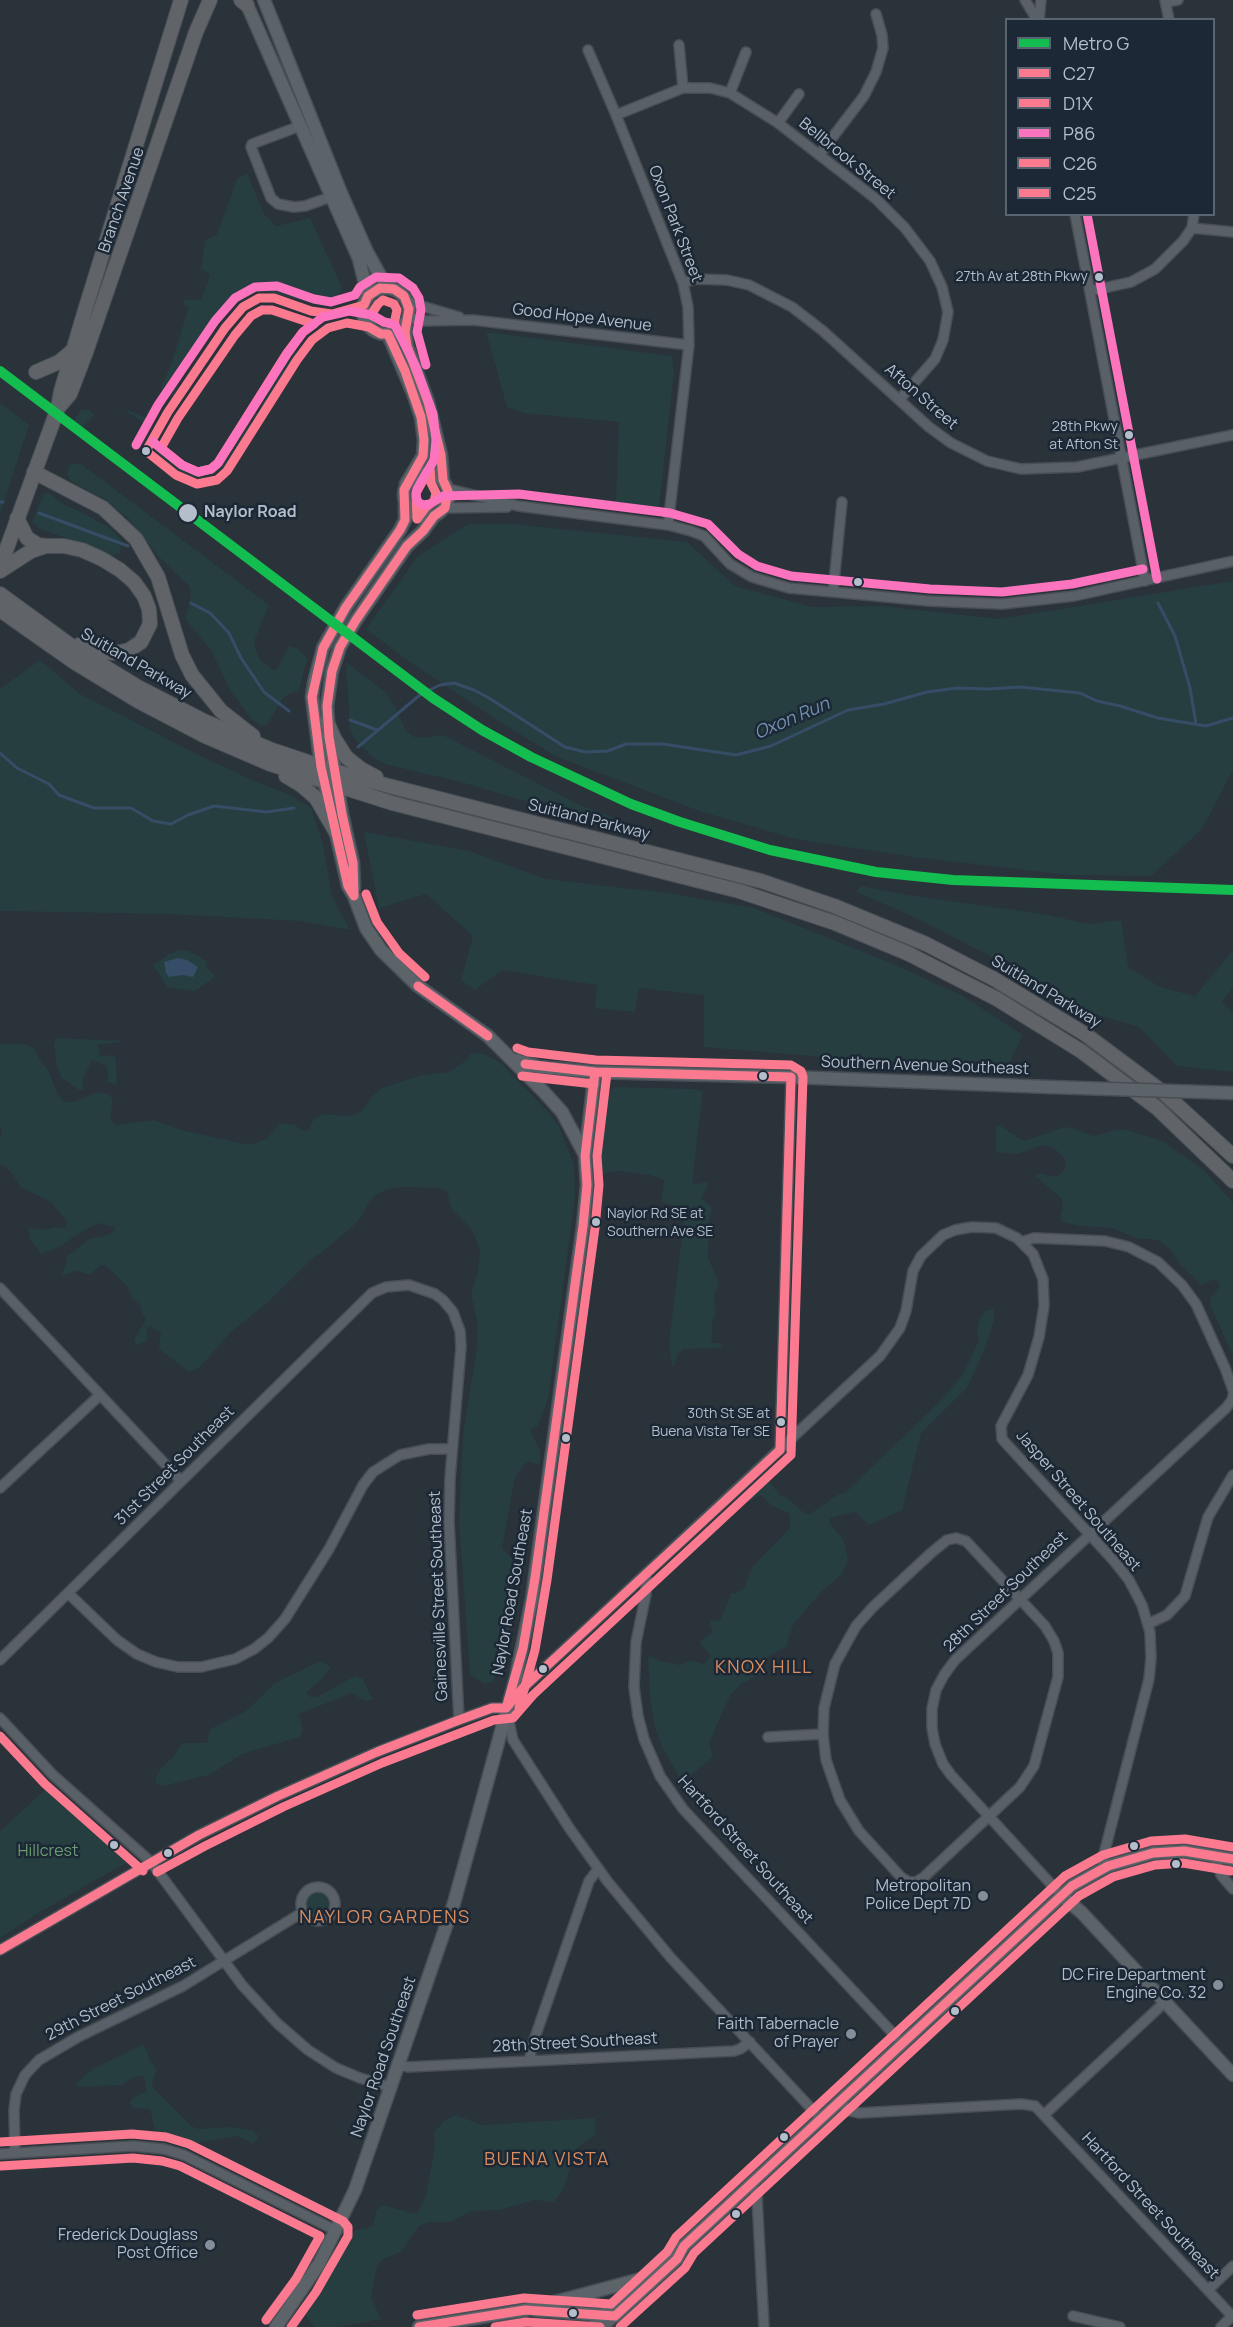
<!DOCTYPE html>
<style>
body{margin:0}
#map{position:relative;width:1233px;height:2327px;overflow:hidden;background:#2a323a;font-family:Manrope,sans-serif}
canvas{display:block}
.legend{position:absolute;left:1005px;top:18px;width:210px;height:198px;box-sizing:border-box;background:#1c2835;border:2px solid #596471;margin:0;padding:8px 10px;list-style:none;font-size:18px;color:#b4becb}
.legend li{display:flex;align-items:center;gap:12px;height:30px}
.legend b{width:30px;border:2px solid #596471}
</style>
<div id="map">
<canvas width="1233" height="2327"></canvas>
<ul class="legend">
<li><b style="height:8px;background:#13bd50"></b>Metro G</li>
<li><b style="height:8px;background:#fc7a8f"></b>C27</li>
<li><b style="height:8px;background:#fc7a8f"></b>D1X</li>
<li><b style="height:8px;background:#fc73be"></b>P86</li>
<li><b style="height:8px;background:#fc7a8f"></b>C26</li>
<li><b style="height:8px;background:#fc7a8f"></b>C25</li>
</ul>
</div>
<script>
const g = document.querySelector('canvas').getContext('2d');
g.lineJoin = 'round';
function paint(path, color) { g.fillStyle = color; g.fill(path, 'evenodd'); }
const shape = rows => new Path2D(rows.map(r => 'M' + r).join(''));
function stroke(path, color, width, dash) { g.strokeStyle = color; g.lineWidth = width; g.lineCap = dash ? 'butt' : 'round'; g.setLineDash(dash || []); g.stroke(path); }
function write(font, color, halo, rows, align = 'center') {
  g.font = font + ' Manrope,sans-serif'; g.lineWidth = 5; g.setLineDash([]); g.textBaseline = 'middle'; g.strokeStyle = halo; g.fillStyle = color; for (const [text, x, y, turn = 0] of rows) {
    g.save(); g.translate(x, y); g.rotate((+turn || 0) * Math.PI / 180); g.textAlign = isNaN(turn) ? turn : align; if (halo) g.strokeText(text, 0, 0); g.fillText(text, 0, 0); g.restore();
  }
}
const green = shape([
 [247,173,264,214,276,226,310,218,342,287,337,303,323,306,263,291,252,293,225,313,179,380,177,389,173,396,160,388,169,370,189,307,183,304,185,299,201,300,210,275,201,269,205,241,217,234,237,179],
 [486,332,672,356,674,371,659,507,616,502,619,422,524,413,507,407],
 [294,351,296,353,255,420,251,417,254,412,257,413,262,405,260,403],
 [0,403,29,425,0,514],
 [122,408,145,417,156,419,150,427],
 [81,410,89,410,94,415,82,428,73,421],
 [248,421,253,424,229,460,225,467,211,476,209,473,219,467,224,459,226,460,232,452,230,450],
 [157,447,161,449,161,453,176,465,193,475,203,475,204,478,188,477,177,471,156,453,155,449],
 [72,464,81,464,269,605,255,639,254,645,260,660,273,670,277,669,289,646,298,649,307,658,299,691,289,694,282,699,267,725,259,725,251,719,230,690,211,650,185,619,191,596,190,587,159,557,128,518,105,499,71,481,67,474,69,466],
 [44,493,49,493,63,504,87,515,111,529,121,539,120,553,111,556,92,547,40,529,32,522],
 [468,524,513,524,687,542,735,586,812,607,881,606,999,619,1233,581,1233,770,1202,829,1151,876,1068,875,913,857,795,839,699,811,555,756,497,720,407,660,366,629,418,556],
 [40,660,80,694,201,756,252,780,288,794,311,808,323,844,332,896,350,930,301,921,169,914,0,911,0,689],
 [346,662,385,692,396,708,405,729,414,737,422,738,443,735,580,805,612,817,614,821,606,825,464,783,385,764,372,757,354,738,350,728],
 [364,832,469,851,546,879,668,893,754,908,891,963,961,995,1023,1035,1006,1070,860,1060,704,1047,704,995,639,988,635,1012,595,1008,597,985,502,970,475,990,461,980,473,936,426,894,379,908],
 [862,886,901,894,1043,914,1090,924,1121,920,1128,967,1160,987,1195,996,1233,950,1233,987,1222,1002,1233,1013,1233,1072,1177,1066,1139,1027,1084,1011,1009,966,914,917,856,892],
 [180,950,189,951,200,957,208,963,206,966,215,977,195,991,167,987,153,965,169,954],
 [56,1038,125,1041,98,1045,100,1056,111,1055,116,1058,117,1085,108,1082,108,1072,105,1065,92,1060,82,1081,84,1089,79,1090,66,1081,61,1077,57,1067,54,1046],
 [0,1044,24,1044,34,1048,41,1062,49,1071,57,1093,65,1102,76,1101,96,1092,109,1094,113,1100,110,1119,115,1125,154,1120,181,1130,245,1144,252,1144,266,1139,278,1125,283,1123,295,1125,304,1131,309,1130,314,1118,323,1114,344,1116,357,1114,362,1111,372,1096,382,1088,422,1075,449,1072,468,1059,469,1053,485,1054,502,1064,550,1114,559,1127,574,1165,575,1198,548,1399,538,1426,530,1430,540,1450,540,1463,539,1465,530,1462,525,1463,515,1478,502,1548,517,1564,519,1585,512,1607,505,1645,493,1682,484,1684,470,1674,459,1522,463,1435,477,1347,477,1320,471,1294,478,1270,480,1250,471,1228,451,1208,447,1191,437,1188,402,1187,386,1190,376,1195,369,1202,362,1216,353,1226,321,1253,314,1257,267,1303,232,1331,199,1368,189,1372,159,1349,161,1333,151,1326,147,1329,147,1341,137,1345,135,1342,134,1339,146,1319,142,1314,140,1305,132,1299,127,1286,106,1266,101,1265,90,1275,76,1271,60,1276,66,1265,67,1256,89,1239,108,1235,114,1230,114,1227,99,1223,76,1235,60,1247,41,1254,30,1239,28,1228,43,1230,56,1227,65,1228,67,1222,52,1203,21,1187,10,1171,0,1164,0,1136,2,1132,0,1125],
 [615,1087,694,1089,703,1092,692,1182,695,1184,708,1182,709,1184,701,1198,712,1207,709,1221,708,1258,719,1282,714,1298,716,1314,714,1318,711,1319,713,1328,711,1343,720,1343,722,1346,720,1348,684,1349,678,1354,674,1366,672,1366,669,1342,685,1212,684,1208,661,1202,664,1180,650,1175,618,1171,602,1174,600,1145,604,1098],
 [999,1125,1024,1141,1062,1128,1070,1127,1093,1136,1116,1130,1127,1130,1162,1141,1204,1170,1233,1203,1233,1356,1210,1305,1211,1297,1220,1287,1217,1281,1213,1280,1201,1285,1178,1262,1171,1250,1158,1240,1136,1238,1112,1228,1080,1226,1062,1222,1060,1216,1063,1207,1062,1199,1035,1176,1040,1173,1057,1177,1066,1168,1065,1159,1054,1148,1043,1145,1018,1154,996,1152,996,1127],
 [994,1309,994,1320,985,1349,967,1388,921,1433,902,1510,869,1525,855,1512,829,1518,830,1523,844,1541,848,1560,842,1574,821,1592,793,1625,786,1647,766,1658,761,1674,741,1684,730,1696,709,1743,713,1757,682,1782,662,1747,655,1727,650,1698,648,1655,660,1661,679,1665,691,1661,704,1664,709,1659,710,1655,699,1642,713,1632,709,1620,720,1621,731,1593,737,1593,744,1588,753,1566,790,1528,790,1514,771,1505,761,1495,750,1501,748,1497,769,1480,780,1496,786,1497,803,1512,810,1514,837,1495,846,1492,940,1401,962,1376,979,1340,977,1329,980,1317,986,1311],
 [320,1661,331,1667,322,1679,306,1693,310,1697,317,1697,355,1676,363,1679,373,1700,364,1701,352,1693,299,1714,303,1730,300,1737,242,1754,209,1775,163,1786,156,1783,156,1777,161,1768,172,1758,182,1743,207,1743,210,1730,214,1727,246,1711,275,1683],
 [48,1787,126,1856,126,1863,40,1912,0,1938,0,1831],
 '305 1904a13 13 0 1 1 26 0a13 13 0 1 1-26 0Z',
 [142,2045,146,2049,150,2061,157,2069,152,2083,153,2088,191,2126,199,2129,230,2127,252,2130,259,2136,254,2144,237,2136,197,2143,157,2138,150,2109,134,2108,130,2103,132,2098,146,2092,145,2080,142,2076,133,2077,122,2085,76,2087,77,2083,92,2069],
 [456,2115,482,2125,595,2118,596,2134,577,2148,564,2187,554,2202,535,2200,499,2210,472,2211,450,2222,430,2222,419,2226,401,2252,383,2259,377,2266,371,2297,381,2319,340,2327,314,2327,305,2315,336,2264,351,2235,355,2230,368,2228,373,2224,376,2211,382,2205,415,2214,419,2210,426,2195,434,2152,435,2139,433,2133,444,2121]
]);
const water = shape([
 [178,958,187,960,198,967,193,977,183,975,169,977,166,973,164,962]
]);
const stream = shape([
 [0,502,3,502],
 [39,513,128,546],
 [191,603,210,613,229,633,241,658,264,692,289,711],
 [1158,603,1175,636,1190,688,1196,724],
 [350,720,377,730],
 [358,747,421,694,440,685,454,683,474,690,489,698,565,747,585,752,608,751,626,744,663,744,736,755,771,746,848,710,884,704,927,692,957,688,989,689,1020,687,1080,693,1097,701,1120,706,1158,718,1206,726,1233,718],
 [0,753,17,768,49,784,59,795,94,808,131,808,153,821,171,824,188,815,214,806,267,812,294,808]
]);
const minor = shape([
 [1025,0,1037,20],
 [1165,0,1169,20],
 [1166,2,1178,0],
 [1039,20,1041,0],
 [679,45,683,88],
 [588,50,616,115,683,283,688,307,689,345,668,525],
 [730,93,746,52],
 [616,115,683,88,710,88,730,93,778,123,876,199,905,228,930,261,942,287,948,312,943,340,935,359,899,400],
 [778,123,799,94],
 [300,126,252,144,251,147,271,198,278,204,294,207,305,206,336,195],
 [819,155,864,96,876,72,883,48,882,35,876,14],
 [1075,214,1145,581],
 [1192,228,1233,232],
 [683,283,695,279,727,280,749,285,792,307,823,331,929,427,951,443,987,461,1021,469,1077,467,1233,435],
 [1090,291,1131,282,1155,269,1183,241,1192,228,1194,214],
 [408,302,459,317],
 [409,317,421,321,473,320,689,345],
 [448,491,453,490,518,506,668,525,691,531,704,536,730,564,752,577,789,588,833,592,929,601,1002,604,1074,596,1233,561],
 [445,508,507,507],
 [833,592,842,502],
 [1021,1242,1034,1238,1105,1241,1129,1247,1158,1262,1182,1285,1196,1304,1225,1368,1233,1390],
 [0,1288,181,1481],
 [780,1450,791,1077],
 [0,1488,100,1395],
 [956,1538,966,1541,1045,1626,1054,1641,1058,1653,1058,1677,1034,1766,1020,1787,924,1877,916,1882,909,1882,901,1877,859,1831,840,1800,826,1760,823,1734,824,1708,835,1664,856,1626,873,1607,931,1553,947,1540,956,1538],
 [646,1574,646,1594,636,1642,634,1687,638,1716,644,1739,660,1776,683,1809,902,2043],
 [68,1593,117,1640,137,1654,156,1662,178,1667,201,1667,235,1659,254,1649,268,1638,285,1619,329,1549,363,1485,373,1472,400,1455,429,1449,452,1449],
 [1148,1624,1167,1615,1185,1596,1208,1517,1233,1475],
 [0,1660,372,1293,386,1287,409,1285,435,1294,443,1300,453,1312,460,1331,461,1347,450,1478,449,1522,459,1720],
 [507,1713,513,1740,570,1829,608,1882,671,1958,821,2119],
 [0,1718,53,1775,151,1862,242,1985,277,2023,308,2050,336,2068,360,2078,391,2087],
 [768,1737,823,1734],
 [1214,1855,1221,1875,1233,1889],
 '301 1904a17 17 0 1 1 34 0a17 17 0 1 1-34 0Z',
 [1061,1895,951,1775,943,1764,935,1744,932,1728,932,1709,936,1690,944,1675,955,1660,1226,1408,1232,1400,1233,1395],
 [0,1950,199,1835,278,1796,377,1752,459,1720,492,1708,506,1708,524,1687,880,1356,900,1328,906,1311,913,1271,921,1256,943,1235,955,1230,972,1227,996,1228,1017,1238,1033,1254,1043,1279,1044,1306,1039,1337,1028,1375,1001,1426,1002,1439,1114,1561,1129,1580,1142,1605,1150,1632,1151,1658,1149,1679,1105,1850,1102,1868],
 [530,2061,531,2049,589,1881,598,1869],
 [399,2065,408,2067,734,2051,740,2049,750,2042],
 [839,2102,850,2111,859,2113,1021,2104,1035,2106,1233,2317],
 [1045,2114,1165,2002],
 [15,2153,14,2110,16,2094,25,2075,39,2060,78,2037,183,1986,303,1912],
 [0,2154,133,2146,164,2149,184,2155,337,2231],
 [751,2183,757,2197,764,2327],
 [1208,2290,1233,2266],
 [1073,2316,1120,2327],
 [591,2327,603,2315],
 [604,2327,615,2316],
 [1221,2327,1232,2316]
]);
const major = shape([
 [245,0,359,259,368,296],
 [264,0,341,193,367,252,387,288],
 '363 311a23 23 0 1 1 46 0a23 23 0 1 1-46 0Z',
 [406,322,405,332,407,346,428,402,441,455,443,480],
 [388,334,413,393,421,417,424,440,423,456,406,484],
 '404 495a22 22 0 1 1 44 0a22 22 0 1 1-44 0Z',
 [405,504,405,520,400,530,346,607,323,648,314,683,312,697,321,767,348,886,354,896,366,928,381,950,418,986,488,1036,544,1092,562,1112,585,1155],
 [354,888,353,863,342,814,329,737,327,706,332,671,340,647,356,620,407,546,423,531,434,516],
 [516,1060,539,1067,595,1072,791,1077,1050,1087],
 [1061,1895,1082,1913,1233,2075],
 [535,2310,615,2316,677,2259,684,2246],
 [603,2315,671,2252,684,2246,1072,1886,1108,1866,1153,1853,1184,1851,1233,1859],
 [276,2327,319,2264,355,2190,454,1903,516,1677,532,1599,583,1226,587,1185,585,1156,595,1072],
 [419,2327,525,2310,641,2279]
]);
const highway = shape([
 [241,0,247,5],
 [36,372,59,362,72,351],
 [58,408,70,394,86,352,196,32,210,0],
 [34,472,103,508,136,539,158,577,182,655,192,675,221,711,253,736],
 [17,518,27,538,38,545,46,546],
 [0,567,58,408,61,391,86,307,181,0],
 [0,571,31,551,46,546,64,546,82,550,102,559,120,570,134,582,144,596,149,609,150,624,141,642,129,650,116,653,99,652,79,645],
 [0,594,74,648,138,687,204,721,272,750,350,776,761,881,834,906,926,944,994,979,1085,1034,1164,1093,1233,1156],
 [0,610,74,662,138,701,205,736,270,764,392,803,739,891,835,923,907,953,997,999,1081,1051,1157,1108,1233,1181],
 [327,722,334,738,346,757,361,769,376,777],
 [286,776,301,785,316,798,337,834]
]);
const majorBridge = shape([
 [1050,1087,1233,1093]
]);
const bus1 = shape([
 [380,288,394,289,404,296,409,309,405,332,407,346,428,402,441,455,443,480,448,491,445,508,434,516,423,531,407,546,356,620,340,647,332,671,327,706,329,737,342,814,353,863,354,896,348,886,321,767,312,697,323,648,346,607,400,530,405,520,404,490,423,456,424,440,421,417,405,371,388,334,381,334,369,327,347,323,328,328,312,340,297,360,227,471,217,480,197,484,176,475,146,451,168,412,225,328,243,307,259,298,274,298,311,311,332,314,364,305,368,296,380,288],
 [418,986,488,1036],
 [418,986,488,1036],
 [525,1064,595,1072],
 [525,1064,595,1072],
 [507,1705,523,1648,535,1578,583,1226,587,1185,585,1156,595,1072],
 [0,1950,199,1835,278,1796,377,1752,459,1720,492,1708,506,1708,524,1687,780,1450,791,1077,595,1072],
 [419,2327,525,2310,615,2316,677,2259,684,2246,1072,1886,1108,1866,1153,1853,1184,1851,1233,1859]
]);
const bus2 = shape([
 [383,300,394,304,397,310,394,324,384,322,371,315,378,304,383,300],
 [262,310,272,310,314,324,303,332,287,353,218,463,211,469,198,472,182,465,161,448,178,418,235,335,251,316,262,310],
 [430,468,431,483,436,493,434,501,425,508,417,519,416,493,430,468],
 [366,894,377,922,399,953,425,977],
 [522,1076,594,1084],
 [519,1708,535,1650,547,1580,595,1228,599,1185,597,1156,607,1073],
 [0,1736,45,1784,143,1871],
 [157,1872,205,1846,283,1807,382,1763,494,1720,513,1718,533,1695,791,1455,803,1077,801,1071,791,1065,596,1060,528,1052,517,1048]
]);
const bus3 = shape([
 [1087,214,1157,579],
 [153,442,182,465,198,472,211,469,218,463,287,354,303,332,323,317,349,311,372,315,384,322,395,325,416,367,433,414,436,440,434,460,417,489,416,496,418,502,423,505,430,504,443,496,519,494,670,513,708,524,738,554,757,566,791,576,930,589,1002,592,1072,584,1143,569],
 [136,445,158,405,215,321,235,298,255,287,277,286,314,299,331,302,355,295,360,287,376,277,399,278,413,288,419,298,421,310,417,332,426,365]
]);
const bus4 = shape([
 [1,2166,133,2158,162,2161,180,2166,320,2236,296,2279,266,2320],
 [495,2327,526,2322,600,2327],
 [620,2327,685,2268,694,2253,1079,1896,1113,1877,1155,1865,1183,1863,1231,1871]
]);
const bus5 = shape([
 [0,2142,132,2134,166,2137,189,2144,343,2221,348,2227,348,2236,316,2292,291,2327],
 [417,2315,524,2298,611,2304,667,2252,676,2237,1065,1876,1103,1855,1151,1841,1185,1839,1233,1847]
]);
const metro1 = shape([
 [0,371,433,698,482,730,531,757,631,804,680,822,770,850,876,872,953,880,1233,890]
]);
const markers = [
 [1099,277,5,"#b4becb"],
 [1129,435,5,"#b4becb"],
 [146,451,5,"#b4becb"],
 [188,513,10,"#b4becb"],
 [858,582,5,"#b4becb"],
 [763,1076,5,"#b4becb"],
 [596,1222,5,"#b4becb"],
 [781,1422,5,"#b4becb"],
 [566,1438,5,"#b4becb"],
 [543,1669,5,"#b4becb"],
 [114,1845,5,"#b4becb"],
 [1134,1846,5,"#b4becb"],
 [168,1853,5,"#b4becb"],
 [1176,1864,5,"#b4becb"],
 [983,1896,6,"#848d98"],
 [1218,1985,6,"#848d98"],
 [955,2011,5,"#b4becb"],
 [851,2034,6,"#848d98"],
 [784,2137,5,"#b4becb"],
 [736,2214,5,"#b4becb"],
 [210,2245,6,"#848d98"],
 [573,2313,5,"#b4becb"]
];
const busNames = [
 ["27th Av at 28th Pkwy",1088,277],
 ["28th Pkwy",1118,427],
 ["at Afton St",1118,445],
 ["Naylor Rd SE at",607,1214,"left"],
 ["Southern Ave SE",607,1232,"left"],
 ["30th St SE at",770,1414],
 ["Buena Vista Ter SE",770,1432]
];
const streetNames = [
 ["Bellbrook Street",847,159,39],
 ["Branch Avenue",122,200,-71],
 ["Oxon Park Street",675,224,69],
 ["Good Hope Avenue",582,318,7],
 ["Afton Street",921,397,41],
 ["Suitland Parkway",136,664,30],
 ["Suitland Parkway",589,820,14],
 ["Suitland Parkway",1046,992,31],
 ["Southern Avenue Southeast",925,1066,2],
 ["31st Street Southeast",175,1466,-45],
 ["Jasper Street Southeast",1078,1501,49],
 ["Naylor Road Southeast",513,1592,-80],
 ["28th Street Southeast",1006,1592,-44],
 ["Gainesville Street Southeast",439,1596,-92],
 ["Hartford Street Southeast",745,1850,48],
 ["29th Street Southeast",121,1999,-27],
 ["28th Street Southeast",575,2043,-3],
 ["Naylor Road Southeast",384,2057,-71],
 ["Hartford Street Southeast",1150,2206,47]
];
const stopNames = [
 ["Naylor Road",204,513]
];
const parkNames = [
 ["Hillcrest",48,1852]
];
const poiNames = [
 ["Metropolitan",971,1887],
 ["Police Dept 7D",971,1905],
 ["DC Fire Department",1206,1976],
 ["Engine Co. 32",1206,1994],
 ["Faith Tabernacle",839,2025],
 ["of Prayer",839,2043],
 ["Frederick Douglass",198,2236],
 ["Post Office",198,2254]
];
const waterNames = [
 ["Oxon Run",792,719,-23]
];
const neighbourhoodNames = [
 ["KNOX HILL",764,1668],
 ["NAYLOR GARDENS",385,1918],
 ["BUENA VISTA",547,2160]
];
paint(green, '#263e40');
paint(water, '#364d67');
stroke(stream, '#364d67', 3);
stroke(minor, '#484e54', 12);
stroke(major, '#484e56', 15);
stroke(highway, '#474e55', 16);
stroke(minor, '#5a6067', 9);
stroke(major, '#5c6369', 12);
stroke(highway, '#606367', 14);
stroke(majorBridge, '#484e56', 15, []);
stroke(majorBridge, '#5c6369', 12);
stroke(bus1, '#fc7a8f', 9);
stroke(bus2, '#fc7a8f', 9);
stroke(bus3, '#fc73be', 9);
stroke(bus4, '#fc7a8f', 9);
stroke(bus5, '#fc7a8f', 9);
stroke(metro1, '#13bd50', 10);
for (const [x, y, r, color] of markers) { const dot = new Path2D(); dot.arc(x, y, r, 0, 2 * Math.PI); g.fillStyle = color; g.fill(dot); stroke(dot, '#1c2835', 2); }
write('14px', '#b4becb', '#1c2835', busNames, 'right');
write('16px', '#b4becb', '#1c2835', streetNames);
write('bold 16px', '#b4becb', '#1c2835', stopNames, 'left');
write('16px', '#699d72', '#1c2835', parkNames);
write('16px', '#b4becb', '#1c2835', poiNames, 'right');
write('italic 18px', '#7290b0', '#1c2835', waterNames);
g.letterSpacing = '1.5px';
write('18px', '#dc8e5e', '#1c2835', neighbourhoodNames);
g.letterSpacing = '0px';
</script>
